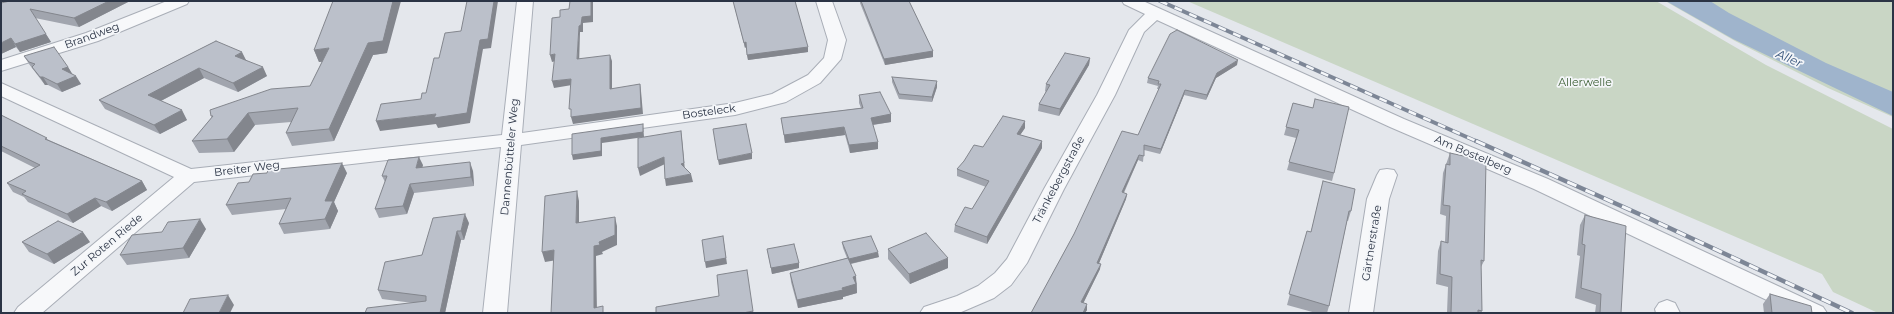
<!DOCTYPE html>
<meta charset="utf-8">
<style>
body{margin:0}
#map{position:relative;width:1894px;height:314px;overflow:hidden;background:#e4e7ec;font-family:Montserrat,sans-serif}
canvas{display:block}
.frame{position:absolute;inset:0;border:2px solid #2b3445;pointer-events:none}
</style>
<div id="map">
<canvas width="1894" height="314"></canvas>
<div class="frame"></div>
</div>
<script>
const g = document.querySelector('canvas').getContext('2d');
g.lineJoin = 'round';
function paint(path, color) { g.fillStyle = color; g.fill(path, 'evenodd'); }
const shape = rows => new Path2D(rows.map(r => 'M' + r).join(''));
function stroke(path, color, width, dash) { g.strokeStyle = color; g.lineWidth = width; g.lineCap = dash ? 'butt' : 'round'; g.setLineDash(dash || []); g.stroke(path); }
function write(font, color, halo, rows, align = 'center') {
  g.font = font + ' Montserrat,sans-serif'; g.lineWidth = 3.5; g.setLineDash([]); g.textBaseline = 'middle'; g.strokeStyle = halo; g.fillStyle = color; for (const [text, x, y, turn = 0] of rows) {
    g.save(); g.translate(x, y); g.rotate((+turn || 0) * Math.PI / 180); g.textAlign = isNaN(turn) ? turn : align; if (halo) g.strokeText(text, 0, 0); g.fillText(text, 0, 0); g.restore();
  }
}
const green = shape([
 [1187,1,1656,1,1766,65,1893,129,1893,313,1878,313,1833,292,1822,274],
 [1665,1,1893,1,1893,117,1828,88,1735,41]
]);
const water = shape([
 [1666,1,1710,1,1729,13,1826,63,1893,92,1893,116,1733,39]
]);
const minor = shape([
 [167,1,189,1,187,4,98,41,1,71,1,60,86,33,167,1],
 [517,1,533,1,522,133,735,103,772,94,808,75,824,58,828,40,816,1,832,1,846,40,841,59,820,83,786,102,735,115,521,145,507,313,483,313,501,147,194,182,42,313,14,313,18,307,174,177,1,96,1,83,191,169,502,135,517,1],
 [1122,1,1143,1,1404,119,1548,179,1823,307,1827,313,1794,313,1534,189,1390,127,1157,20,1144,32,1115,95,1064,189,1027,263,1011,285,994,298,959,313,920,313,924,307,957,296,978,286,995,273,1007,259,1044,189,1097,95,1129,30,1145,14,1124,4,1122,1],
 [1387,169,1394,170,1397,175,1389,199,1373,313,1349,313,1367,199,1377,175,1380,170,1387,169],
 [1667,300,1675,303,1680,313,1656,313,1655,309,1659,303,1667,300]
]);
const railFar1 = shape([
 [1160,1,1478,142]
]);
const rail = shape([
 [1476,141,1648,218,1852,313]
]);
const wall = shape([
 [10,1,130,1,79,27,35,18,51,42,20,52,16,47,1,54],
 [733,1,795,1,808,52,748,60,746,47,745,48],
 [860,1,909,1,933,51,933,57,885,65,860,3],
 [216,41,246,60,267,76,238,92,204,78,161,101,187,120,160,134,105,109,99,100],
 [314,50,387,53,373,55,334,141,292,146,286,133,291,122,255,125,234,152,199,153,192,141,212,117,211,116,310,86,322,62,319,62],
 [24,56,68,67,72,74,81,84,62,92,48,85,45,85,29,64],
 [1090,58,1089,65,1059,116,1038,111,1039,104,1046,92,1045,91,1046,84],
 [1237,65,1216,78,1206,100,1184,95,1160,154,1144,150,1143,162,1138,160,1124,193,1127,194,1126,199,1099,263,1100,269,1083,303,1087,310,1085,313,1031,313,1074,234,1138,135,1159,89,1157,89,1158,86,1147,83,1148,78],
 [892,77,937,87,932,102,899,99,892,82],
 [859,95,891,114,891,122,873,125,878,149,850,153,845,135,785,143,781,118,861,108,859,103],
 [1293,103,1313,108,1334,173,1332,181,1287,170,1296,138,1284,135],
 [1,115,49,140,142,181,147,190,112,211,101,206,73,223,28,202,24,197,13,192,7,183,35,168,1,151],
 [1025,128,1020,135,1042,141,1042,148,987,244,954,232,955,225,972,209,986,187,957,176,957,169,983,147],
 [1450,153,1484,261,1481,267,1482,311,1481,313,1447,313,1448,287,1436,284,1438,251,1441,241,1445,242,1446,216,1440,214,1443,173],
 [423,165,422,168,473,171,474,186,414,193,407,214,379,218,375,209,385,182,382,176],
 [267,173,347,173,334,202,338,211,330,229,284,234,279,224,286,209,232,215,226,205,249,182],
 [1323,181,1351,211,1348,221,1347,221,1329,306,1327,313,1316,313,1287,305,1307,231,1311,232],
 [1585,215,1621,313,1595,313,1596,305,1575,298,1580,256,1577,255,1580,225],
 [469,223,464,240,461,240,445,313,365,313,413,303,382,299,378,290,422,255],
 [206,229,189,258,127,265,120,255],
 [22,242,90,242,54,264,29,252],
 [842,242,879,257,851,264,857,284,857,293,843,297,843,299,798,308,791,282,790,273,847,258,843,248],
 [767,249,799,263,799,268,772,274],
 [888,249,948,268,910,284,888,259],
 [1770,294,1812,313,1764,313,1763,304]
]);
const shadedWall = shape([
 [109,1,130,1,79,27,74,18],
 [393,1,401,1,387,53,373,55,334,141,329,129,368,43],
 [494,1,498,1,491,48,483,49,470,123,438,128,436,124,380,131,376,121,436,114,480,40],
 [591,1,593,1,593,22,583,23,583,32,580,32,579,66,577,59,579,26,582,17],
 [46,34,51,42,20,52,15,44],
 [11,38,16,47,1,54,1,43],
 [746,42,746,47,745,48,744,43],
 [808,47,808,52,748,60,747,55],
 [329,48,334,60,319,62,314,50],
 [933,51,933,57,885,65,884,59],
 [242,52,247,62,235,56],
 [555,54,556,61,552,62,550,55],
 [610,55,612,61,612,95,610,89],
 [1090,58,1089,65,1059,116,1060,109],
 [1238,60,1237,65,1216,78,1206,100,1207,95,1217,73],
 [68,67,73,75,62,69],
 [263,67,267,76,238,92,233,83],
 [199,68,204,78,153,105,148,95],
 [76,76,81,84,62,92,57,84],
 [40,77,43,77,48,85,45,85],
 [571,79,572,85,554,88,552,81],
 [937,81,937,87,932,102,932,97],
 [640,84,641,91,643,114,573,124,571,117],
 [1185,90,1184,95,1160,154,1161,149],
 [182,110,187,120,160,134,154,125],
 [248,113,255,125,234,152,227,139],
 [891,114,891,122,871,125,871,118],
 [1025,121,1025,128,1016,141,1017,134],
 [643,124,644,137,602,143,602,156,573,160,572,155,601,138],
 [844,127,845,135,785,143,784,135],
 [681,131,682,139,685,171,681,164],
 [1042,141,1042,148,987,244,987,237],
 [878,142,878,149,850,153,849,145],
 [752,153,752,159,719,165,718,160],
 [1139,155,1138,160,1121,198,1122,192],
 [419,157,423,165,419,177,416,168],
 [664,157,665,164,640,176,638,168],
 [470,162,473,171,474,186,471,177],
 [342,163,347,173,334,202,338,211,330,229,325,219,325,201],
 [691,174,693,182,666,186,665,179],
 [142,181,147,190,112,211,106,202],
 [410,184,414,193,407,214,403,206],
 [577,191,579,201,579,232,576,223],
 [1127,194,1126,199,1097,268,1097,263],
 [95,198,101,206,73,223,67,214],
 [465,214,469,223,464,240,461,231],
 [615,217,617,226,617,245,602,252,603,254,596,256,597,313,594,308,594,246,599,242],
 [200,219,206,229,189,258,183,248],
 [457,231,461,240,445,313,440,313],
 [83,232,90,242,54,264,47,254],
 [723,236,727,264,706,268,705,262],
 [554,250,557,260,545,262,542,252],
 [878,252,879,257,849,264,849,259],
 [948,258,948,268,910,284,909,274],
 [799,263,799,268,772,274,771,268],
 [1101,264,1100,269,1081,308,1081,302],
 [856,276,857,293,843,297,843,299,798,308,797,300,842,288,853,277],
 [228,295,234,305,230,313,219,313],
 [1087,304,1087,310,1085,313,1083,313],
 [753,311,754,313,743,313]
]);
const building = shape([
 [10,1,109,1,74,18,30,9,46,34,15,44,11,38,1,43,1,3,10,1],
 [333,1,393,1,383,41,368,43,329,129,286,133,298,108,248,113,227,139,192,141,213,116,211,116,210,110,271,89,310,86,329,48,314,50,333,1],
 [467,1,494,1,488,39,480,40,467,113,434,118,436,114,376,121,381,104,421,99,422,93,426,93,434,58,439,58,445,33,461,31,467,1],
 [570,1,591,1,591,16,582,17,581,25,579,26,577,59,610,55,610,89,640,84,641,108,571,117,571,109,569,109,571,79,552,81,555,54,550,55,552,18,560,17,560,10,569,9,570,1],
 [733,1,795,1,808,47,747,55,746,42,744,43,733,1],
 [861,1,909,1,933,51,884,59,861,1],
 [1177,30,1238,60,1217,73,1207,95,1185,90,1161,149,1144,145,1144,156,1139,155,1122,192,1127,194,1097,263,1101,264,1081,302,1087,304,1083,313,1031,313,1074,234,1122,131,1138,135,1161,84,1158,84,1159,81,1148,78,1170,34,1177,30],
 [216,41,242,52,235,56,263,67,233,83,199,68,148,95,182,110,154,125,99,100,216,41],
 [54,47,68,67,62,69,76,76,57,84,43,77,40,77,32,67,35,64,29,62,24,56,54,47],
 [1065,53,1090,58,1060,109,1039,104,1050,85,1046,84,1065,53],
 [892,77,937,81,932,97,899,94,892,77],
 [880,92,891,114,871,118,878,142,849,145,844,127,784,135,781,118,863,108,859,95,880,92],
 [1315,99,1349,107,1334,173,1289,162,1299,130,1286,127,1293,103,1313,108,1315,99],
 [1,115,47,138,45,139,142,181,106,202,95,198,67,214,22,194,26,191,7,183,40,165,1,146,1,115],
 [1003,116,1025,121,1017,134,1042,141,987,237,955,225,965,207,972,209,989,181,957,169,964,161,974,145,983,147,1003,116],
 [643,124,643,132,601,138,601,151,572,155,572,134,643,124],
 [746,124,752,153,718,160,713,129,746,124],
 [681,131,684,163,681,164,691,174,665,179,664,157,638,168,638,138,681,131],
 [1450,153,1486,161,1484,261,1481,260,1482,311,1478,310,1478,313,1451,313,1452,277,1440,274,1441,241,1448,243,1450,206,1443,205,1446,164,1450,165,1450,153],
 [419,157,416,168,470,162,471,177,410,184,403,206,375,209,387,176,382,176,388,160,419,157],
 [342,163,325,201,333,201,325,219,279,224,291,198,226,205,238,183,249,182,253,174,267,173,268,170,342,163],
 [1323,181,1355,189,1351,211,1349,211,1329,306,1289,294,1307,231,1311,232,1323,181],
 [577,191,576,223,615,217,615,235,599,242,600,245,594,246,594,308,603,306,603,313,551,313,554,250,542,252,545,196,577,191],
 [465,214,461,231,457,231,440,313,365,313,367,308,426,301,426,296,378,290,385,262,422,255,433,218,465,214],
 [1585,215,1626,226,1621,313,1600,313,1601,294,1581,288,1585,245,1582,244,1585,215],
 [200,219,183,248,120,255,132,235,162,232,168,222,200,219],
 [58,221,83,232,47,254,22,242,58,221],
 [926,233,948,258,909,274,888,249,926,233],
 [723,236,726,258,705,262,702,240,723,236],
 [871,236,878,252,849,259,842,242,871,236],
 [794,244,799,263,771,268,767,249,794,244],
 [848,258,856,276,853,277,856,284,842,288,843,290,797,300,790,273,848,258],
 [747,270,753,311,743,313,656,313,656,307,719,296,717,275,747,270],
 [1770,294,1811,306,1812,313,1772,313,1770,294],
 [228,295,219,313,183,313,190,299,228,295]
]);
const streetNames = [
 ["Brandweg",92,36,-20],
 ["Bosteleck",709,112,-8],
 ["Am Bostelberg",1473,155,23],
 ["Dannenbütteler Weg",510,157,-85],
 ["Breiter Weg",247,169,-7],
 ["Tränkebergstraße",1059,180,-62],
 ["Gärtnerstraße",1372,243,-81],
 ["Zur Roten Riede",107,245,-40]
];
const parkNames = [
 ["Allerwelle",1585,83]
];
const waterNames = [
 ["Aller",1789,59,24]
];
paint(green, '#c9d6c5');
paint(water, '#9fb4cc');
stroke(minor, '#a9aeb7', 2);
paint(minor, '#f7f8fa');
stroke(railFar1, '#7d8696', 4);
stroke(rail, '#7d8696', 4.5);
stroke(railFar1, '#f4f6f9', 2.5, [8]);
stroke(rail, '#f4f6f9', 3, [10]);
paint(wall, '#a1a5ae');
paint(shadedWall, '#83868d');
paint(building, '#bbc0ca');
stroke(building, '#83868d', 1);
write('11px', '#2b3445', '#f4f6f9', streetNames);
write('11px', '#3f6138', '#f4f6f9', parkNames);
write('italic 12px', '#34527a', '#f4f6f9', waterNames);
</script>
